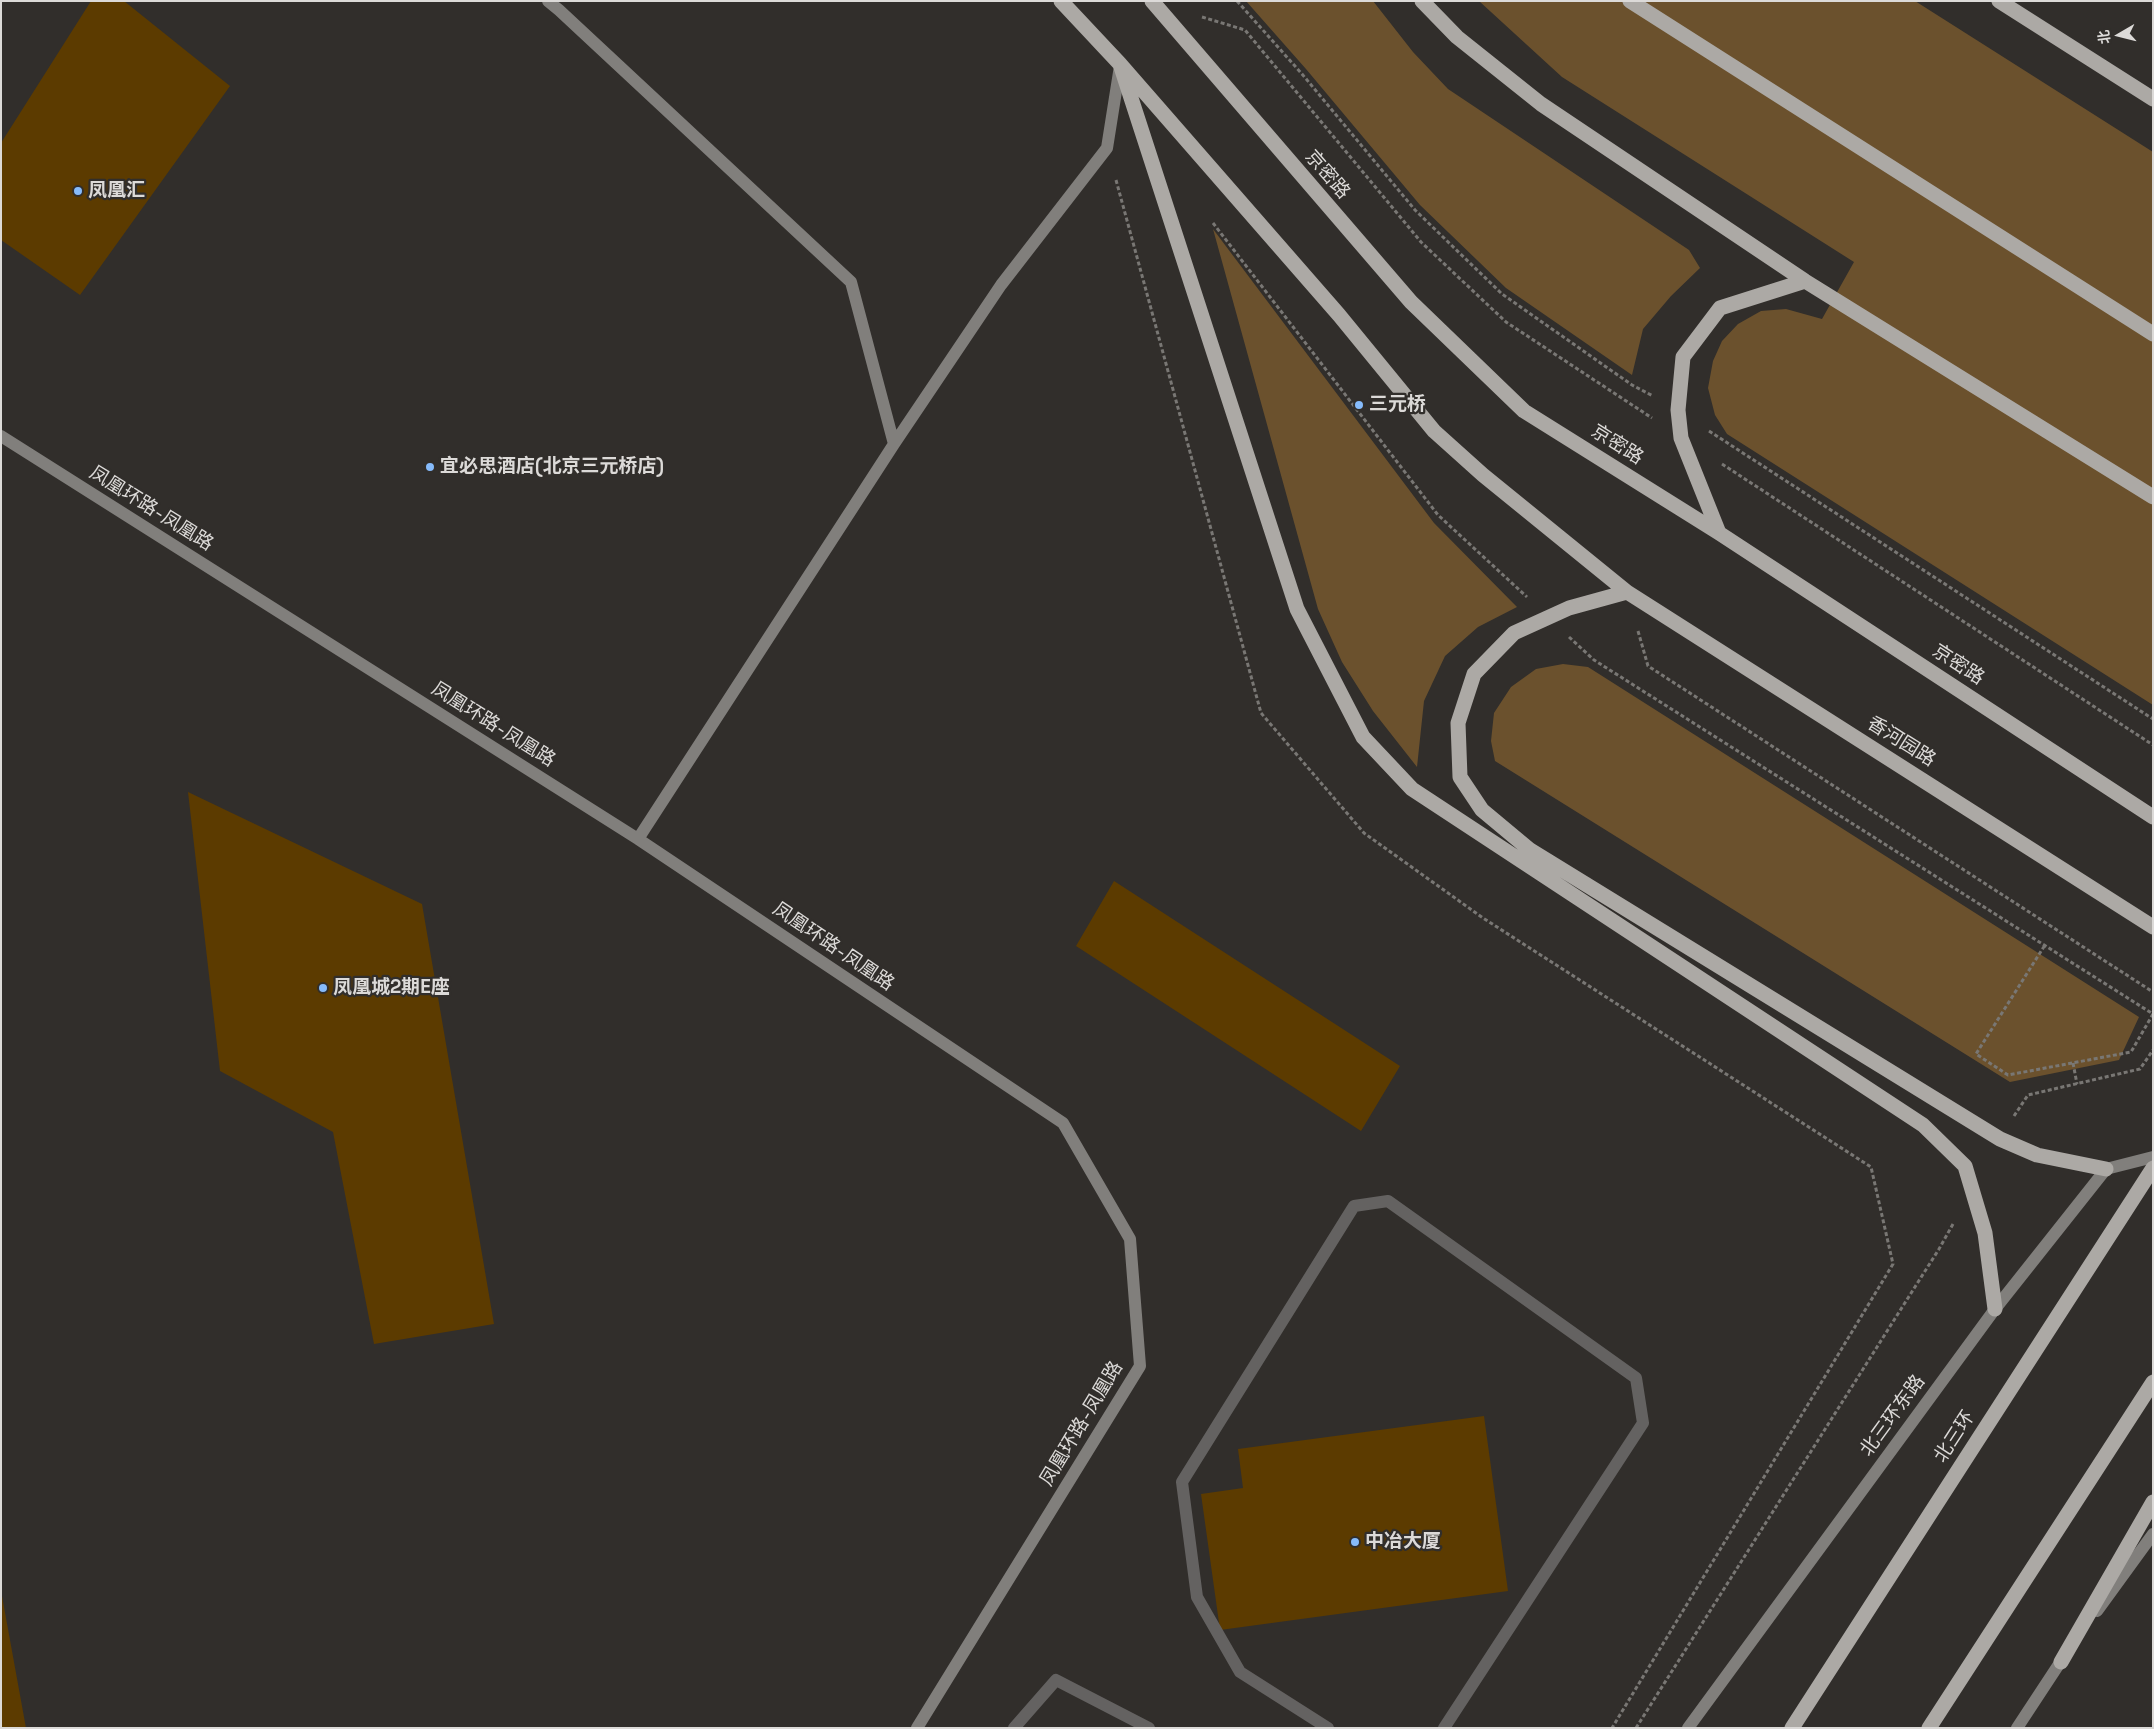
<!DOCTYPE html>
<meta charset="utf-8">
<style>
body{margin:0}
#map{position:relative;width:2154px;height:1729px;overflow:hidden;background:#312e2b;font-family:"Space Grotesk","Noto Sans SC",sans-serif}
canvas{display:block}
.frame{position:absolute;inset:0;border:2px solid #dcdad8;pointer-events:none}
.north{position:absolute;left:2094px;top:10px;width:50px;height:50px;-webkit-text-stroke:4px #312e2b;paint-order:stroke;rotate:262deg;font-size:14px;font-weight:700;line-height:20px;text-align:center;color:#dcdad8}
.north::after{content:'';display:block;margin:auto;width:18px;height:22px;background:#dcdad8;clip-path:polygon(50% 0,100% 100%,50% 72%,0 100%)}
</style>
<div id="map">
<canvas width="2154" height="1729"></canvas>
<div class="frame"></div>
<div class="north">北</div>
</div>
<script>
const g = document.querySelector('canvas').getContext('2d');
g.lineJoin = 'round';
function paint(path, color) { g.fillStyle = color; g.fill(path, 'evenodd'); }
const shape = rows => new Path2D(rows.map(r => 'M' + r).join(''));
function stroke(path, color, width, dash) { g.strokeStyle = color; g.lineWidth = width; g.lineCap = dash ? 'butt' : 'round'; g.setLineDash(dash || []); g.stroke(path); }
function write(font, color, halo, rows, align = 'center') {
  g.font = font + ' "Space Grotesk","Noto Sans SC",sans-serif'; g.lineWidth = 4.5; g.setLineDash([]); g.textBaseline = 'middle'; g.strokeStyle = halo; g.fillStyle = color; for (const [text, x, y, turn = 0] of rows) {
    g.save(); g.translate(x, y); g.rotate((+turn || 0) * Math.PI / 180); g.textAlign = isNaN(turn) ? turn : align; if (halo) g.strokeText(text, 0, 0); g.fillText(text, 0, 0); g.restore();
  }
}
const green = shape([
 [1246,1,1373,1,1413,52,1448,89,1689,250,1700,268,1671,296,1643,329,1632,375,1506,288,1420,205,1306,69],
 [1479,1,1915,1,2153,152,2153,705,1727,434,1715,415,1708,388,1713,361,1722,341,1738,324,1761,311,1786,309,1822,319,1854,262,1562,77],
 [1213,229,1434,523,1517,607,1478,627,1445,656,1424,701,1417,767,1373,711,1342,662,1318,609],
 [1563,664,1588,667,2139,1017,2119,1060,2010,1082,1495,761,1491,741,1494,713,1511,687,1536,669]
]);
const building = shape([
 [91,1,124,1,230,86,80,295,1,240,1,143],
 [188,792,422,904,494,1324,374,1344,333,1132,220,1071],
 [1114,881,1400,1066,1361,1131,1076,946],
 [1484,1416,1508,1591,1220,1630,1201,1494,1243,1488,1238,1449],
 [1,1596,2,1596,26,1728,1,1728]
]);
const path = shape([
 [1237,1,1302,74,1415,210,1502,294,1632,385,1653,396],
 [1202,17,1245,30,1421,242,1506,322,1652,418],
 [1116,180,1261,713,1364,833,1483,918,1871,1167,1893,1264,1612,1728],
 [1213,223,1438,515,1527,597],
 [1709,431,2153,719],
 [1722,464,2153,745],
 [1638,631,1648,666,2153,992],
 [1569,637,1594,660,2153,1014,2131,1052,2008,1075,1976,1054,2045,945],
 [2073,1063,2077,1084],
 [2014,1116,2028,1095,2140,1069,2153,1050],
 [1636,1728,1939,1249,1953,1224]
]);
const lane = shape([
 [1014,1728,1056,1680,1149,1728],
 [1328,1728,1240,1672,1197,1597,1182,1482,1354,1206,1388,1201,1636,1378,1643,1423,1444,1728]
]);
const secondary = shape([
 [548,1,559,10,851,282,894,444],
 [1,436,638,839,1063,1123,1130,1239,1140,1366,917,1728],
 [638,839,894,444,1001,285,1107,148,1120,66],
 [2097,1611,2153,1534],
 [1688,1728,1995,1309,2106,1169,2153,1157],
 [2017,1728,2065,1655]
]);
const highway = shape([
 [1061,1,1120,64,1339,315,1434,431,1483,475,1627,592,2153,927],
 [1152,1,1411,302,1524,411,1719,533,2153,817],
 [1422,1,1457,37,1541,104,1805,281,2153,497],
 [1630,1,2153,334],
 [1999,1,2153,99],
 [1120,64,1297,609,1363,737,1412,789,1923,1125,1965,1166,1985,1233,1995,1309],
 [1719,533,1681,438,1678,410,1683,357,1720,308,1805,281],
 [1627,592,1569,608,1514,633,1474,674,1458,723,1460,777,1482,810,1530,850,2000,1139,2037,1155,2106,1169],
 [2061,1662,2153,1502],
 [1792,1728,2153,1168],
 [1929,1728,2153,1382]
]);
const markers = [
 [78,191,5,"#86bbfb"],
 [1359,405,5,"#86bbfb"],
 [430,467,5,"#86bbfb"],
 [323,988,5,"#86bbfb"],
 [1355,1542,5,"#86bbfb"]
];
const streetNames = [
 ["京密路",1327,175,49],
 ["京密路",1617,445,32],
 ["凤凰环路-凤凰路",151,509,32],
 ["京密路",1958,665,33],
 ["凤凰环路-凤凰路",493,725,32],
 ["香河园路",1901,742,32],
 ["凤凰环路-凤凰路",833,947,34],
 ["北三环东路",1893,1416,-54],
 ["凤凰环路-凤凰路",1082,1424,-59],
 ["北三环",1955,1437,-57]
];
const poiNames = [
 ["凤凰汇",88,191],
 ["三元桥",1369,405],
 ["宜必思酒店(北京三元桥店)",440,467],
 ["凤凰城2期E座",333,988],
 ["中冶大厦",1365,1542]
];
paint(green, '#6b512d');
paint(building, '#5c3b00');
stroke(path, '#797774', 3, [4, 2.5]);
stroke(lane, '#646261', 12);
stroke(secondary, '#817f7c', 12);
stroke(highway, '#aca9a5', 15);
for (const [x, y, r, color] of markers) { const dot = new Path2D(); dot.arc(x, y, r, 0, 2 * Math.PI); g.fillStyle = color; g.fill(dot); stroke(dot, '#312e2b', 2); }
write('19px', '#dcdad8', '#312e2b', streetNames);
write('bold 19px', '#dcdad8', '#312e2b', poiNames, 'left');
</script>
